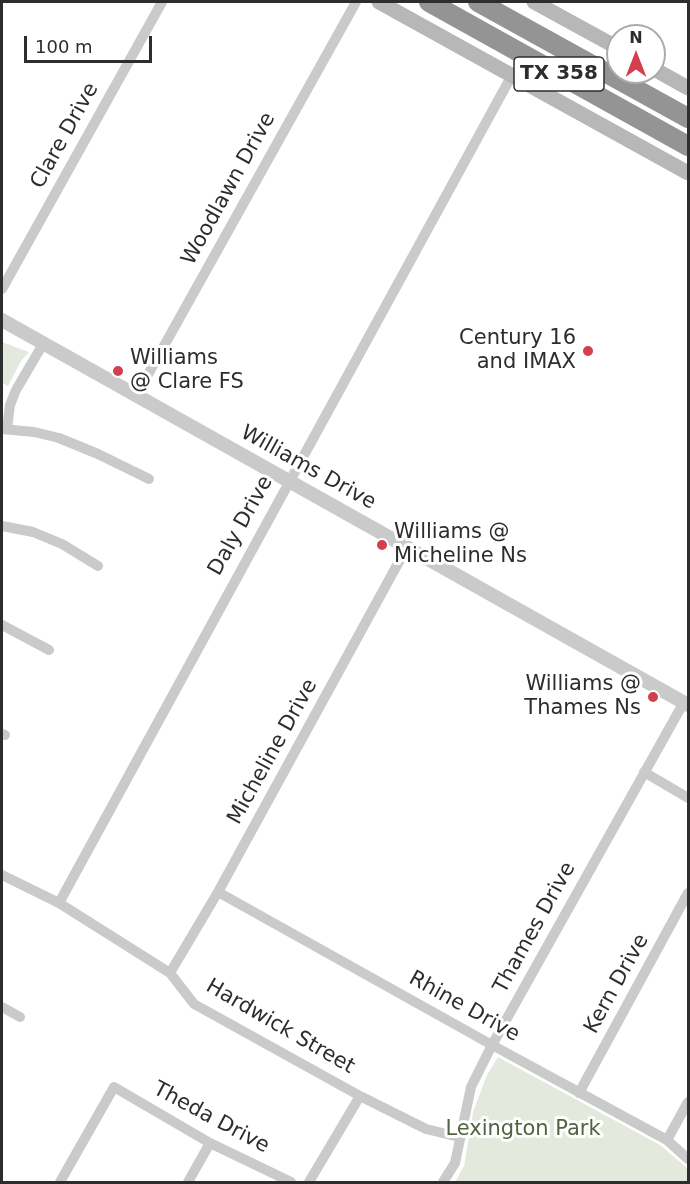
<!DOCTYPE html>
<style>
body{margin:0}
#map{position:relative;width:690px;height:1184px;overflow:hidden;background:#fff;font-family:"DejaVu Sans",sans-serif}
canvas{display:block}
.frame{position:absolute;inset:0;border:3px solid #2d2d2d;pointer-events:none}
.north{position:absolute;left:606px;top:24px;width:60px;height:60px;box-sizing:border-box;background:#fff;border:2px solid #ababab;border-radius:50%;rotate:0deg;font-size:16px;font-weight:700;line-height:24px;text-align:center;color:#2d2d2d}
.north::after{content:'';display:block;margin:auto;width:21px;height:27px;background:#d43f50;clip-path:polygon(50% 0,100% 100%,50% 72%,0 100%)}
.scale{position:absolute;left:24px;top:36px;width:128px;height:27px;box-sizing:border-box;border:3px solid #2d2d2d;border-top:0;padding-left:8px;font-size:18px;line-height:21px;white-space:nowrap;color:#2d2d2d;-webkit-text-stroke:4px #fff;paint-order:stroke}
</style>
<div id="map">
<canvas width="690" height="1184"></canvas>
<div class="frame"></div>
<div class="north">N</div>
<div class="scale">100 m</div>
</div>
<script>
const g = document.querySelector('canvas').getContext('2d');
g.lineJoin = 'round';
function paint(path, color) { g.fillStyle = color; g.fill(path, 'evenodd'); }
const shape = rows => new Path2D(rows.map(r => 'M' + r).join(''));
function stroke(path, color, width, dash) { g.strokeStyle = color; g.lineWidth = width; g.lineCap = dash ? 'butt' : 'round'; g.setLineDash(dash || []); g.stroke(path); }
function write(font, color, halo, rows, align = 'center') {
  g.font = font + ' "DejaVu Sans",sans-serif'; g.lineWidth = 6; g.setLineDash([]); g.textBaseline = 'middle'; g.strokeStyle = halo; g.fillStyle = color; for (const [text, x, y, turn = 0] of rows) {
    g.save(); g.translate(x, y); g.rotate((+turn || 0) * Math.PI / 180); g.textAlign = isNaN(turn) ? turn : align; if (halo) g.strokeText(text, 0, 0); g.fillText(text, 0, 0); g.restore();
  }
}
const green = shape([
 [2,342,29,352,21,361,8,386,2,383],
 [498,1057,660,1145,686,1167,688,1170,688,1182,455,1182,464,1166,473,1112,487,1075]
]);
const minor = shape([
 [2,289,162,2],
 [136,396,356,2],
 [2,429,34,432,59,438,98,454,149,479],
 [7,429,10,405,16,390,43,344],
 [2,526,33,532,62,544,98,566],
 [2,625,49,650],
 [2,734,5,735],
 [644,772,688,798],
 [2,875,59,903,170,973,194,1004,360,1096,426,1129,459,1137],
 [218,892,492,1045,667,1140,688,1159],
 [59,903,512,75],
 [170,973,218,892,407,547],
 [2,1007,20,1017],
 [579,1093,688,893],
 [667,1140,688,1102],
 [60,1182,114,1087,210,1143,291,1182],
 [188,1182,210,1143],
 [309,1182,360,1096],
 [443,1182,455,1163,471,1087,492,1045,684,702]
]);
const tertiary = shape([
 [2,320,688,705]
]);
const secondary = shape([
 [379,2,688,173],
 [534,2,618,48],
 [654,69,688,88]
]);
const motorway = shape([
 [429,2,688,146],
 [478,2,688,118]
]);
const markers = [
 [588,351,6,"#d43f50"],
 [118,371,6,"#d43f50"],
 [382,545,6,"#d43f50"],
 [653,697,6,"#d43f50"]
];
const shields = [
 [559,74,90]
];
const shieldNames = [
 ["TX 358",559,74]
];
const streetNames = [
 ["Clare Drive",65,136,-61],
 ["Woodlawn Drive",229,189,-61],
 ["Williams Drive",308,468,29],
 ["Daly Drive",241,526,-61],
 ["Micheline Drive",273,752,-61],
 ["Thames Drive",535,928,-61],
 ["Kern Drive",617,984,-61],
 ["Rhine Drive",464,1007,29],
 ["Hardwick Street",280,1027,30],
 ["Theda Drive",211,1118,28]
];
const poiNames = [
 ["Century 16",576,339],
 ["and IMAX",576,363],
 ["Williams",130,359,"left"],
 ["@ Clare FS",130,383,"left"],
 ["Williams @",394,533,"left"],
 ["Micheline Ns",394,557,"left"],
 ["Williams @",641,685],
 ["Thames Ns",641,709]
];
const parkNames = [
 ["Lexington Park",523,1130]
];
paint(green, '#e3e9dc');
stroke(minor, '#cacaca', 10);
stroke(tertiary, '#cacaca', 14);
stroke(secondary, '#b7b7b7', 15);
stroke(motorway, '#949494', 20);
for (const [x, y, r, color] of markers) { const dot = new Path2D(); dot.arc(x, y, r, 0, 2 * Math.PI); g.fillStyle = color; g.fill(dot); stroke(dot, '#fff', 2); }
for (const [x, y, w] of shields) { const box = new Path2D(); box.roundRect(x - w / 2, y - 17, w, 34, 4.5); g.fillStyle = '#fff'; g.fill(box); stroke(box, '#2d2d2d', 1.5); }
write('bold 20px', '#2d2d2d', null, shieldNames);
write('21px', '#2d2d2d', '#fff', streetNames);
write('21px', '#2d2d2d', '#fff', poiNames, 'right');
write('21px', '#52643f', '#fff', parkNames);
</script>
